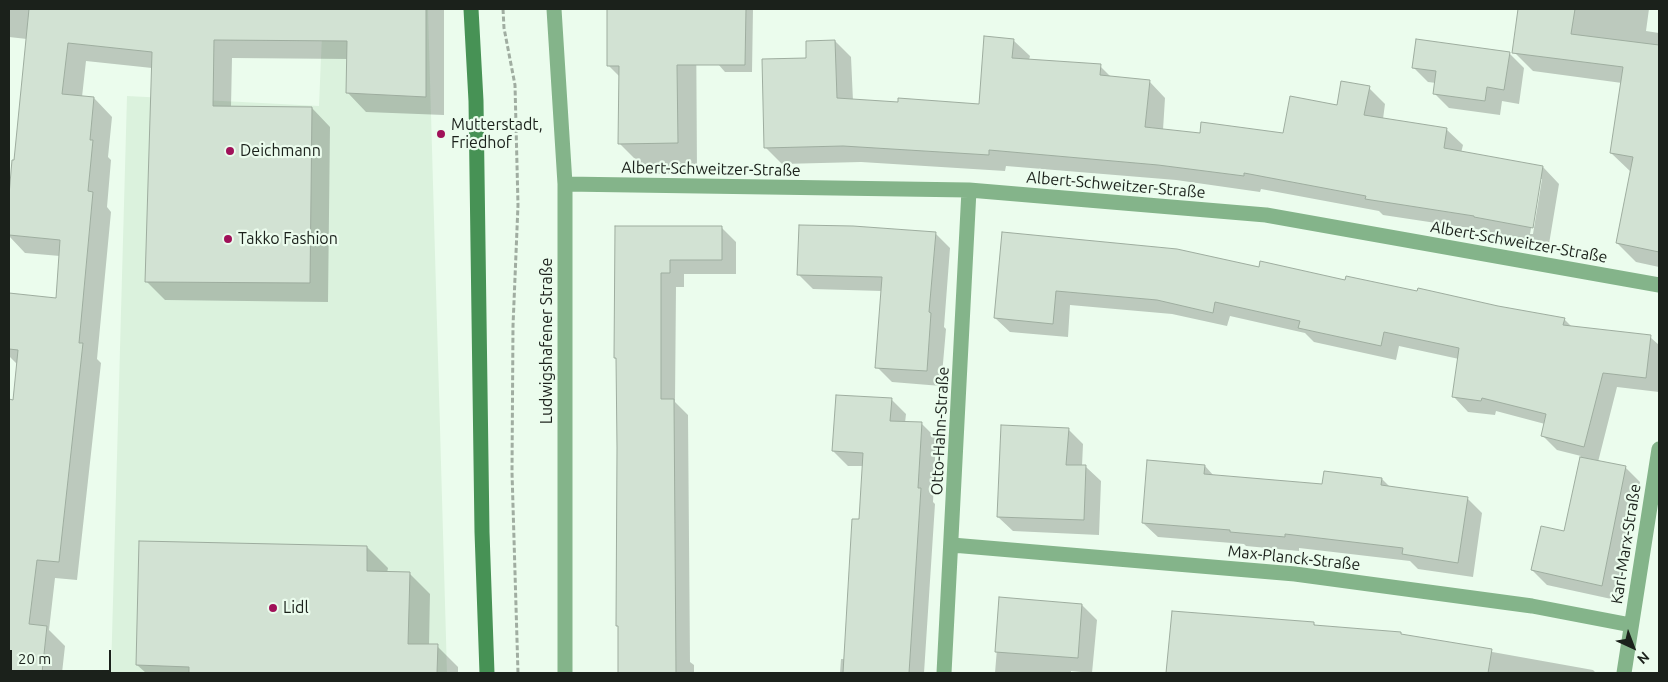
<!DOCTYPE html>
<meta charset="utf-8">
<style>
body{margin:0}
#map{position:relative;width:1668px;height:682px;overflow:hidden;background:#ebfced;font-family:Ubuntu,sans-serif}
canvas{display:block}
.frame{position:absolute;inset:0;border:10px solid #1b211b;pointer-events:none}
.north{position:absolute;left:1608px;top:622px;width:50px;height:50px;-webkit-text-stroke:4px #ebfced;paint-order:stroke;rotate:137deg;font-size:14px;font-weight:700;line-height:20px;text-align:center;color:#1b211b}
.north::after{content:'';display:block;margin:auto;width:18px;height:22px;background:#1b211b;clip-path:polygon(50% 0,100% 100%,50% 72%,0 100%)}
.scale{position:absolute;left:10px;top:650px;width:101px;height:22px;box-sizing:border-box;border:2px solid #1b211b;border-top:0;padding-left:6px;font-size:15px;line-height:18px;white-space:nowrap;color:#1b211b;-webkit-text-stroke:4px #ebfced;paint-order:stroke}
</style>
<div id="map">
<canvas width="1668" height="682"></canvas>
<div class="frame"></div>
<div class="north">N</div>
<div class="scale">20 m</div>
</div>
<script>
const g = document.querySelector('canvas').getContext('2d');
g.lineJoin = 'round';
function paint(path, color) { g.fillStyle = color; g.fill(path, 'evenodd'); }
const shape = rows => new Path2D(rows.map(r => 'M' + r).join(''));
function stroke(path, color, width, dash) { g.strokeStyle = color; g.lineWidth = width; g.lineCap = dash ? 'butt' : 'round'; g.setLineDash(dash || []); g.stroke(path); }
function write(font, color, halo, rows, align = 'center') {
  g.font = font + ' Ubuntu,sans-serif'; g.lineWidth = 4.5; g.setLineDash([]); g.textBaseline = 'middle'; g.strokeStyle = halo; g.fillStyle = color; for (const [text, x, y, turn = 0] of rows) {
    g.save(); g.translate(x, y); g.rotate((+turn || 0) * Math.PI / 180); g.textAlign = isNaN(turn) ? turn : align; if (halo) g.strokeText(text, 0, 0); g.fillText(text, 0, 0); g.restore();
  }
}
const built = shape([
 [323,9,428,9,447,673,111,673,127,96,319,106]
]);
const shadow = shape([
 [9,9,444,9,444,115,366,112,348,93,348,59,232,58,231,107,312,108,330,127,328,302,165,300,146,281,152,68,86,61,82,97,94,98,112,117,108,157,111,160,107,207,111,212,97,359,101,363,77,580,55,578,49,630,65,646,62,673,9,673,9,401,14,401,18,365,9,356,9,294,57,300,60,256,25,253,9,236,9,212,27,39,9,37],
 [608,9,696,9,697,173,650,174,619,143,620,77,609,66],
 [718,9,753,9,752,72,725,72,718,64],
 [1519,9,1649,9,1646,31,1659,33,1659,267,1636,262,1617,243,1631,172,1611,153,1622,83,1533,71,1514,52],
 [1013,40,1030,56,1029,60,1100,66,1112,78,1149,81,1165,98,1163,130,1201,134,1284,134,1338,106,1369,88,1385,104,1383,119,1446,129,1463,145,1461,153,1543,167,1559,184,1549,244,1491,233,1489,231,1383,215,1379,211,1261,189,1260,192,1176,180,1006,166,1005,171,861,162,782,164,765,147,807,60,835,41,851,57,853,101,980,106],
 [1540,179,1542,179,1533,234,1530,234],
 [1509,53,1524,68,1519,104,1502,101,1500,115,1449,108,1434,93,1436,83,1428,82,1413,67],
 [616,227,721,227,736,242,736,274,684,274,684,287,676,287,675,402,688,415,690,662,694,665,694,673,620,673,619,627,617,625,617,360,615,358],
 [935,233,950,248,944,327,946,329,941,386,892,382,877,367,882,291,813,289,798,274],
 [1003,234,1260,268,1346,281,1564,319,1572,327,1650,337,1659,345,1659,392,1617,387,1598,462,1625,467,1640,482,1616,600,1547,585,1532,570,1565,533,1581,456,1557,450,1542,435,1545,424,1496,411,1495,415,1468,412,1454,397,1459,359,1399,346,1396,360,1314,342,1305,333,1230,316,1227,326,1172,314,1070,305,1068,337,1010,332,995,318],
 [891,399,906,414,905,423,921,423,936,438,933,502,935,504,924,673,840,673,841,659,845,659,860,521,864,466,848,466,833,451],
 [1068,429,1083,444,1082,466,1086,467,1101,481,1099,535,1013,531,998,517],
 [1205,466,1214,476,1323,485,1382,479,1390,487,1467,498,1482,513,1473,577,1418,569,1410,561,1299,548,1299,551,1246,546,1244,544,1158,537,1143,523],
 [367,547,388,568,387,573,409,573,430,594,429,646,437,646,458,667,458,673,146,673,137,665],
 [1001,599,1082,605,1097,620,1092,673,1071,671,1071,673,995,673],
 [1173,612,1314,624,1316,626,1400,633,1403,636,1593,670,1596,673,1167,673]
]);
const building = shape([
 [29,9,426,9,426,97,346,93,347,41,214,40,213,106,312,107,310,283,145,282,152,52,68,43,62,94,94,97,90,140,93,140,88,191,93,192,79,343,83,343,59,562,37,560,29,624,47,626,42,673,9,673,9,399,13,400,18,350,9,349,9,293,56,298,60,240,9,235,9,195,12,160,14,160,29,9],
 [607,9,746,9,745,65,677,65,678,143,618,144,619,66,607,66,607,9],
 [1518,9,1575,9,1571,34,1659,45,1659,252,1616,243,1633,157,1610,153,1623,67,1512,53,1518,9],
 [984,36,1014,39,1012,58,1101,64,1100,75,1150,80,1145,127,1200,133,1201,122,1283,133,1290,96,1337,105,1341,81,1370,86,1364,115,1447,128,1444,148,1543,166,1533,228,1474,217,1474,216,1365,199,1366,196,1244,173,1244,176,1158,165,989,150,989,155,843,146,764,148,762,59,806,58,806,41,835,40,837,98,898,102,898,98,979,104,984,36],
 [1416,39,1510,52,1504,90,1487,87,1485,101,1433,94,1436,71,1412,68,1416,39],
 [799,225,853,226,936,232,929,312,931,313,927,371,875,368,882,277,797,275,799,225],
 [615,226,722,226,722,260,670,260,670,273,661,273,661,399,674,399,676,673,618,673,618,626,616,626,617,448,616,358,614,358,615,226],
 [1002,232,1177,249,1259,267,1260,261,1345,280,1346,276,1417,291,1418,288,1498,306,1565,318,1563,325,1651,335,1646,378,1603,373,1584,447,1541,436,1546,414,1482,398,1481,401,1452,397,1459,348,1384,332,1381,346,1298,328,1300,321,1215,302,1213,313,1157,300,1056,291,1053,324,994,318,1002,232],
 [836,395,892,398,890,421,922,422,918,488,921,488,909,673,843,673,852,519,859,519,863,453,832,451,836,395],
 [1001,425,1069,428,1066,465,1086,465,1084,520,997,517,1001,425],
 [1580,457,1626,466,1602,586,1531,570,1541,526,1564,531,1580,457],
 [1147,460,1205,465,1204,474,1322,484,1324,471,1382,478,1381,485,1468,497,1458,563,1402,554,1403,548,1285,534,1285,537,1230,532,1230,530,1142,523,1147,460],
 [139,541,367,546,367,571,410,572,408,644,438,644,437,673,189,673,189,667,136,665,139,541],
 [999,597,1082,604,1078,658,995,652,999,597],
 [1172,611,1314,622,1314,625,1401,632,1401,634,1492,649,1488,673,1166,673,1172,611]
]);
const path = shape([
 [503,9,504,28,515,85,518,205,513,326,512,472,518,673]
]);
const street = shape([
 [554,9,565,184,565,673],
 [565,184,969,190,1266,215,1659,285],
 [952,545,1295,574,1532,606,1631,625],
 [944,673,969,190],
 [1624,673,1659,449]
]);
const secondary = shape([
 [471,9,476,101,482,532,487,673]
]);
const markers = [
 [441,134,5,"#a01159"],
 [230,151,5,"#a01159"],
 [228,239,5,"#a01159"],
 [273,608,5,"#a01159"]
];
const poiNames = [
 ["Mutterstadt,",451,125],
 ["Friedhof",451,143],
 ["Deichmann",240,151],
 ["Takko Fashion",238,239],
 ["Lidl",283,608]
];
const streetNames = [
 ["Albert-Schweitzer-Straße",711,169,1],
 ["Albert-Schweitzer-Straße",1116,185,5],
 ["Albert-Schweitzer-Straße",1519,242,10],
 ["Ludwigshafener Straße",547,341,-90],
 ["Otto-Hahn-Straße",940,431,-87],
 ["Karl-Marx-Straße",1626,544,-81],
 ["Max-Planck-Straße",1294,558,6]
];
paint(built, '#dbf2dd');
paint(shadow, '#0003');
paint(building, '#d2e2d3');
stroke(building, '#9ead9f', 1);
stroke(path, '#a0ada1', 3, [5, 2.5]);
stroke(street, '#84b48a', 15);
stroke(secondary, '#479255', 15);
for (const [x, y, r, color] of markers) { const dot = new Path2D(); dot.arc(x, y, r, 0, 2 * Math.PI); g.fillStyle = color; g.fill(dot); stroke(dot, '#ebfced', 2); }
write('16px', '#1b211b', '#ebfced', poiNames, 'left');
write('16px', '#1b211b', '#ebfced', streetNames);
</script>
